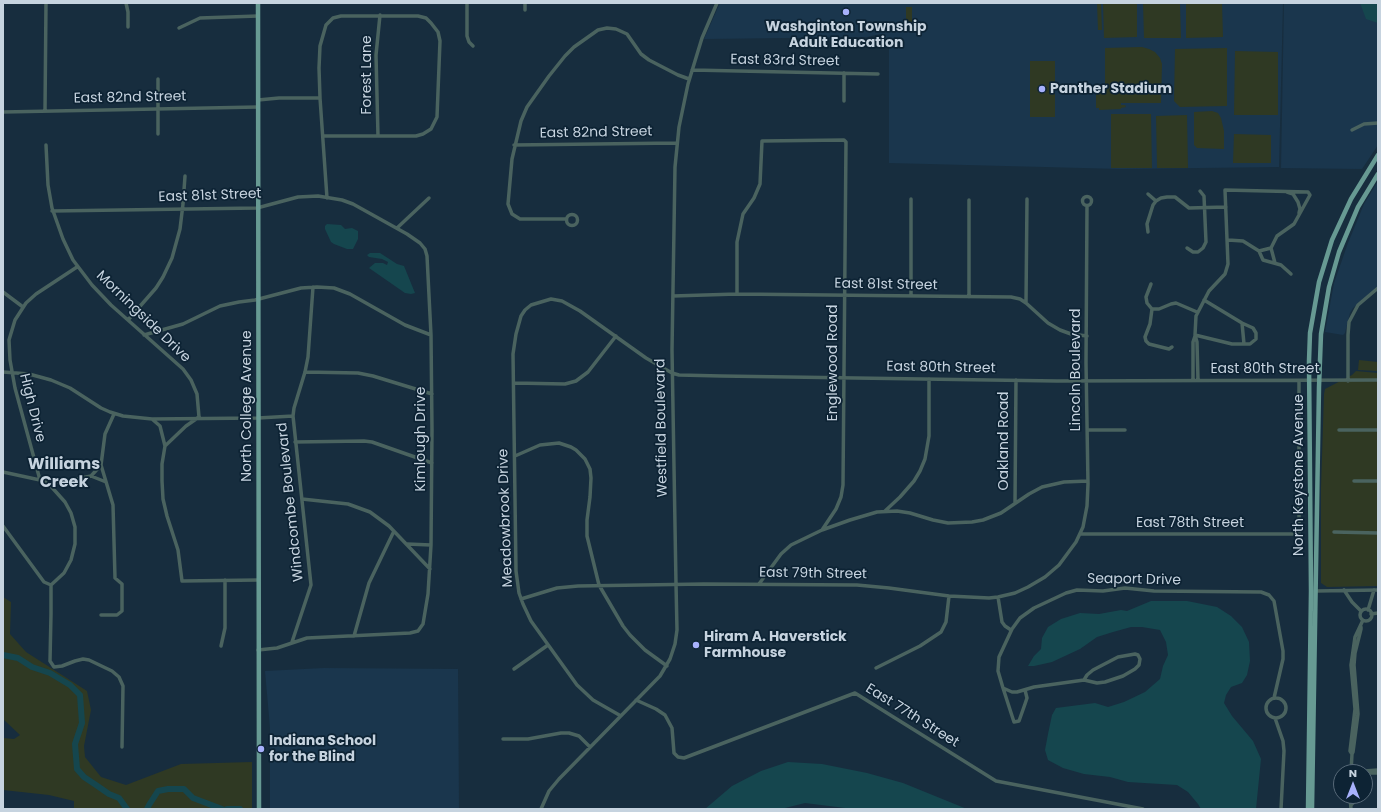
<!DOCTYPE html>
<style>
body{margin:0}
#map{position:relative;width:1381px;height:812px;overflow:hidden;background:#172d3e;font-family:Poppins,sans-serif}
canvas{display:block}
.frame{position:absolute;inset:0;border:4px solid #c6d3df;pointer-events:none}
.north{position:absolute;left:1333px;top:764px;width:40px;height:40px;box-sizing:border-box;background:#0d2334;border:1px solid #576978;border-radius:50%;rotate:0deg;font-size:11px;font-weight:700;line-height:16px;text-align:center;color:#c6d3df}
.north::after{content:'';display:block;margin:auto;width:14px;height:18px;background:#a7b1fc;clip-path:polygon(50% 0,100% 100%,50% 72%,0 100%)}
</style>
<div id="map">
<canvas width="1381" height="812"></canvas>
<div class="frame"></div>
<div class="north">N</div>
</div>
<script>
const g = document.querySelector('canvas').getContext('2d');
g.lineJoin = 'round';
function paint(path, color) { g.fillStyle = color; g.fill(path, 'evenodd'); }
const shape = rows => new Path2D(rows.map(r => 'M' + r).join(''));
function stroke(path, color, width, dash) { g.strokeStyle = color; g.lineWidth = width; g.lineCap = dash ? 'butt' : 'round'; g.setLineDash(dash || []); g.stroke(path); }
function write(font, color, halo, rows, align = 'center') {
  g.font = font + ' Poppins,sans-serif'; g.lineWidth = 3.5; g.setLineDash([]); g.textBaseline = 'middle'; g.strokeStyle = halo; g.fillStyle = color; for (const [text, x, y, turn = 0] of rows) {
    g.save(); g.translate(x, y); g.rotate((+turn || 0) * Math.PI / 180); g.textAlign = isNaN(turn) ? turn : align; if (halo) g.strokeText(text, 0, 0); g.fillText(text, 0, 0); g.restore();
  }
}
const built = shape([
 [720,3,1283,3,1279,167,1121,169,889,163,889,43,880,34,867,37,704,39],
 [1284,3,1378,3,1378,145,1362,169,1281,168],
 [1378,181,1378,287,1353,308,1350,313,1345,333,1343,335,1325,332,1334,283,1348,243,1364,204],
 [324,668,458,669,459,809,270,809,270,728,265,671]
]);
const green = shape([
 [1097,3,1101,3,1102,30,1098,30],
 [1103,3,1137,3,1137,37,1104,38],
 [1143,3,1180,3,1181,38,1144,38],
 [1186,3,1222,3,1223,37,1186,38],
 [906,7,912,7,912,26,906,26],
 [1142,47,1149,49,1155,52,1160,58,1162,64,1161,103,1121,103,1121,105,1125,105,1126,107,1121,108,1121,109,1099,110,1099,108,1096,108,1096,87,1105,87,1105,48],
 [1227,48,1227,106,1180,107,1174,101,1175,49],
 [1235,51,1278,52,1278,115,1234,115],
 [1030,61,1055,61,1055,117,1030,117],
 [1212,111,1218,113,1221,118,1224,131,1224,149,1197,148,1194,145,1194,112],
 [1111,114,1151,114,1152,168,1111,168],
 [1187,115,1188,168,1157,168,1156,116],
 [1234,134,1271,135,1271,163,1233,163],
 [1359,360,1378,362,1378,371,1358,370],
 [1356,371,1378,373,1378,586,1327,587,1321,583,1321,487,1324,394,1325,389,1352,375],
 [3,597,11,602,10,634,26,652,87,691,91,710,84,746,85,757,101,777,126,785,181,764,252,762,252,809,74,809,74,801,49,795,3,790,3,738,14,739,20,735,3,719]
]);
const water = shape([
 [1360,3,1378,3,1378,23,1366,19],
 [327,224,341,225,345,229,352,228,358,231,358,239,353,249,347,249,334,244,331,242,325,229,325,226],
 [370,253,380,253,397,264,404,266,415,293,411,294,405,293,369,268,375,263,383,263,387,265,388,262,382,259,369,257,367,255],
 [1151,601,1187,601,1217,607,1231,616,1242,627,1249,642,1250,661,1247,675,1242,683,1231,687,1226,695,1224,703,1232,716,1253,741,1261,759,1256,809,1201,809,1198,804,1188,792,1177,785,1128,782,1110,777,1084,774,1063,768,1048,760,1045,750,1048,734,1052,715,1056,708,1095,703,1108,707,1124,702,1145,692,1160,679,1163,666,1168,655,1166,642,1160,630,1142,627,1131,627,1113,632,1097,637,1080,649,1052,662,1034,666,1028,666,1034,656,1041,649,1042,638,1048,627,1061,619,1080,613,1099,614,1121,610,1127,611],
 [788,762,822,764,867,773,903,783,967,809,853,809,805,803,781,809,705,809,732,786,761,771]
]);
const river = shape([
 [3,655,18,658,32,667,50,673,70,685,80,695,82,723,75,744,77,769,84,777,96,785,109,794,119,798,127,809],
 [147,809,149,805,158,791,168,789,184,789,193,798,222,809],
 [227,809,240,809]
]);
const minor = shape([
 [126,3,128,12,128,27],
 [467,3,467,36,469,42,473,46],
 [525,3,525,10],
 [179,28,200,18,258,16],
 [692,70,878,74],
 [158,79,158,134],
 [258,100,279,98,320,98],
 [844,101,844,73],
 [45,111,46,3],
 [3,112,258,107],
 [1352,130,1364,124,1378,123],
 [323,136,416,136,423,134,431,129,437,117,440,41,438,32,431,23,426,18,418,16,341,16,333,18,326,25,320,46,319,68,320,98,327,198],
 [378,136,376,55,380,15],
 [46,145,48,185,52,208,63,239,73,260,92,285,111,305,183,369,191,380,197,394,199,417,186,426,165,446,162,464,162,481,163,499,167,516,178,550,182,581,258,580],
 [514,145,677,143],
 [1287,192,1293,194,1298,202,1300,209,1299,213],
 [1148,194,1156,201],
 '1082.5 201a4.5 4.5 0 1 1 9 0a4.5 4.5 0 1 1-9 0Z',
 [969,200,969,297],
 [52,211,257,208,298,197,318,196,342,200,353,204,407,234,420,243,425,249,427,256,431,335,432,430,431,545,428,594,423,624,418,631,410,633,307,638,277,648,258,650],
 '566.5 220a5.5 5.5 0 1 1 11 0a5.5 5.5 0 1 1-11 0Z',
 [566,219,520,219,512,214,508,204,512,159,521,121,527,107,549,76,565,56,574,47,598,30,607,28,616,29,627,34,641,54,649,60,678,75,689,79],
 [397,228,429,198],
 [1148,232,1147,224,1153,205,1156,201,1161,198,1167,197,1175,197,1189,208,1226,207],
 [1228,240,1243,241,1259,251,1263,260,1281,265,1291,274],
 [1187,248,1193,252,1198,252,1203,248,1206,242,1204,196,1200,191],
 [1271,248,1275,263],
 [1151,284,1146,297,1147,303,1152,309],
 [3,292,23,307],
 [737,294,737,242,743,214,754,198,760,184,762,141,844,140,846,142,843,485,841,497,836,509,822,530],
 [673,296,737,294,1011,297,1020,299,1026,303,1048,323,1060,330,1071,334,1087,336],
 [911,296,911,199],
 [1026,303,1027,199],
 [1152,309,1150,324,1145,337,1146,341,1149,344,1169,349,1172,347],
 [1152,309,1159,309,1171,304,1176,303,1197,312],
 [128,320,156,288,163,277,172,258,180,229,183,204,185,176],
 [1242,323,1244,344],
 [144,335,183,324,220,306,239,302,255,300,301,288,317,287,334,288,350,294,405,325,431,335],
 [1195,335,1232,344,1250,344,1256,339,1256,333,1253,328,1242,323,1204,300],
 [3,372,29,374,51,380,70,388,101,408,110,412,123,416,152,419,258,418,293,416],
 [305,372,358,373,373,376,432,394],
 [1193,380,1193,342,1195,336],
 [1198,380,1197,342,1195,335,1196,316,1209,291,1225,274,1228,264,1225,190,1308,192,1310,195,1294,224,1277,236,1271,248,1259,251],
 [1348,381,1348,335,1349,322,1358,305,1378,288],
 [514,383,565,384,576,381,588,372,616,336],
 [152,419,160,426,165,446],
 [1088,430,1125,430],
 [1339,430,1378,430],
 [295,442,364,441,372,442,432,463],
 [515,456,540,445,559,443,571,447,576,450,585,459,590,469,591,478,590,497,587,520,587,536,599,585,623,626,630,635,645,650,667,666],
 [3,472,40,480],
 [91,476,101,465],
 [1354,481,1378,481],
 [48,483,67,481,91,476,106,482],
 [302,499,348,504,370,512,389,526,430,569],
 [1015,503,1016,380],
 [885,511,900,497,914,481,920,471,925,459,929,436,929,379],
 [3,526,44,582,51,585],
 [1334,532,1378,533],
 [1080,534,1299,534,1299,381],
 [407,544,431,545],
 [759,584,781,554,791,545,822,530,850,520,877,512,897,511,910,513,933,520,948,523,972,522,983,520,1001,513,1029,494,1042,487,1064,482,1088,481],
 [51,585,64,573,71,560,75,544,75,527,71,513,65,502,48,483,40,480,15,388,10,360,9,340,15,320,26,303,36,294,77,267],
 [51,585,51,614,50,661,54,667,62,666,75,661,83,659,89,660,112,671,119,677,123,686,122,747],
 [1344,590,1352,602,1361,611],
 [1316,591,1378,590],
 [998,597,1002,622,1005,626,1011,630],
 [521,599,557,588,578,586,704,584,857,585,889,588,949,596,989,598,998,597,1015,593,1028,587,1045,577,1059,565,1076,542,1083,527,1087,506,1088,484,1086,363,1087,206],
 '1360 615a6 6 0 1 1 12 0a6 6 0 1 1-12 0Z',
 [1368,610,1374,590],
 [1371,614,1378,613],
 [101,615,117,615,122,611,122,584,115,578,113,505,101,465,105,434,114,414],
 [354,636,369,583,394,531],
 [292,642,311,585,293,416,294,408,305,372,308,357,313,287],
 [221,646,225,628,225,580],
 [876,668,920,646,941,632,946,622,949,596],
 [514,669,548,645],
 [1084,680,1087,675,1093,670,1118,657,1135,654,1138,655,1140,659,1139,665,1135,669,1123,676,1105,682,1097,683,1084,680,1034,687,1017,692,1012,692,1003,688,998,671,999,657,1012,629,1020,618,1034,608,1066,593,1077,590,1103,591,1125,588,1154,591,1261,592,1269,595,1274,601,1283,651,1283,659,1274,698],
 [1003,688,1014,722,1019,721,1025,704,1027,698,1025,690],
 '1266 708a10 10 0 1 1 20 0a10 10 0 1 1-20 0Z',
 [636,700,656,709,665,715,672,728,674,753,678,757,684,758,855,693,996,781,1143,809],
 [621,716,593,700,577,685,531,621,523,604,519,593,516,571,513,354,516,334,521,316,525,310,531,305,551,299,562,301,580,311,646,358,672,373,679,375,721,376,1057,381,1378,380],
 [1275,718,1283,741,1284,751,1281,809],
 [503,739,528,739,561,733,569,733,579,736,590,747],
 [1352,754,1353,752,1358,714,1354,665,1355,653,1361,629,1361,627],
 [1351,772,1352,754,1350,751,1355,709,1351,665,1355,637,1363,620],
 [1351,772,1378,770],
 [1365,773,1378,773],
 [1350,796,1351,809],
 [1351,805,1353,803,1353,796],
 [541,809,549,791,559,779,660,676,670,659,675,644,677,630,676,584,672,350,675,167,679,127,688,84,702,38,717,3]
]);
const major = shape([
 [258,3,259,809],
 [1308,809,1311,591,1309,361,1310,333,1319,282,1332,240,1351,199,1378,155],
 [1312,809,1319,387,1321,334,1329,287,1339,252,1358,207,1378,174]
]);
const markers = [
 [846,12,4,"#a7b1fc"],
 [1042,89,4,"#a7b1fc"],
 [696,645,4,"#a7b1fc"],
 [261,749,4,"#a7b1fc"]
];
const poiNames = [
 ["Washginton Township",846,27,"center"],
 ["Adult Education",846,43,"center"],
 ["Panther Stadium",1050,89],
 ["Hiram A. Haverstick",704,637],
 ["Farmhouse",704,653],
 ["Indiana School",269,741],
 ["for the Blind",269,757]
];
const streetNames = [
 ["East 83rd Street",785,61,1],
 ["Forest Lane",367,75,-90],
 ["East 82nd Street",130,98,-1],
 ["East 82nd Street",596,133,-1],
 ["East 81st Street",210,196,-2],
 ["East 81st Street",886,285,1],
 ["Morningside Drive",143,317,44],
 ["Englewood Road",833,363,-90],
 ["East 80th Street",941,368,1],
 ["East 80th Street",1265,369],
 ["Lincoln Boulevard",1076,370,-90],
 ["North College Avenue",247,406,-90],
 ["High Drive",32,408,76],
 ["Westfield Boulevard",662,428,-91],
 ["Kimlough Drive",421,439,-90],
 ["Oakland Road",1004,441,-90],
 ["North Keystone Avenue",1299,475,-90],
 ["Windcombe Boulevard",291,502,-96],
 ["Meadowbrook Drive",506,518,-92],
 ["East 78th Street",1190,523],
 ["East 79th Street",813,574,1],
 ["Seaport Drive",1134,580,1],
 ["East 77th Street",912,716,32]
];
const quarterNames = [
 ["Williams",64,465],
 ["Creek",64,483]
];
paint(built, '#1a364d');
paint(green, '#2f3923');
paint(water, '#15464e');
stroke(river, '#15464e', 6);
stroke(minor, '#4a635f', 3.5);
stroke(major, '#679a93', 4.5);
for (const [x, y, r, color] of markers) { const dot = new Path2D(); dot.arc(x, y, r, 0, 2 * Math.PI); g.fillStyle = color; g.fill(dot); stroke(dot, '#0d2334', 1.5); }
write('bold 14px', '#c6d3df', '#0d2334', poiNames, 'left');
write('14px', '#c6d3df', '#0d2334', streetNames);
write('bold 16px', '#c6d3df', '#0d2334', quarterNames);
</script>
